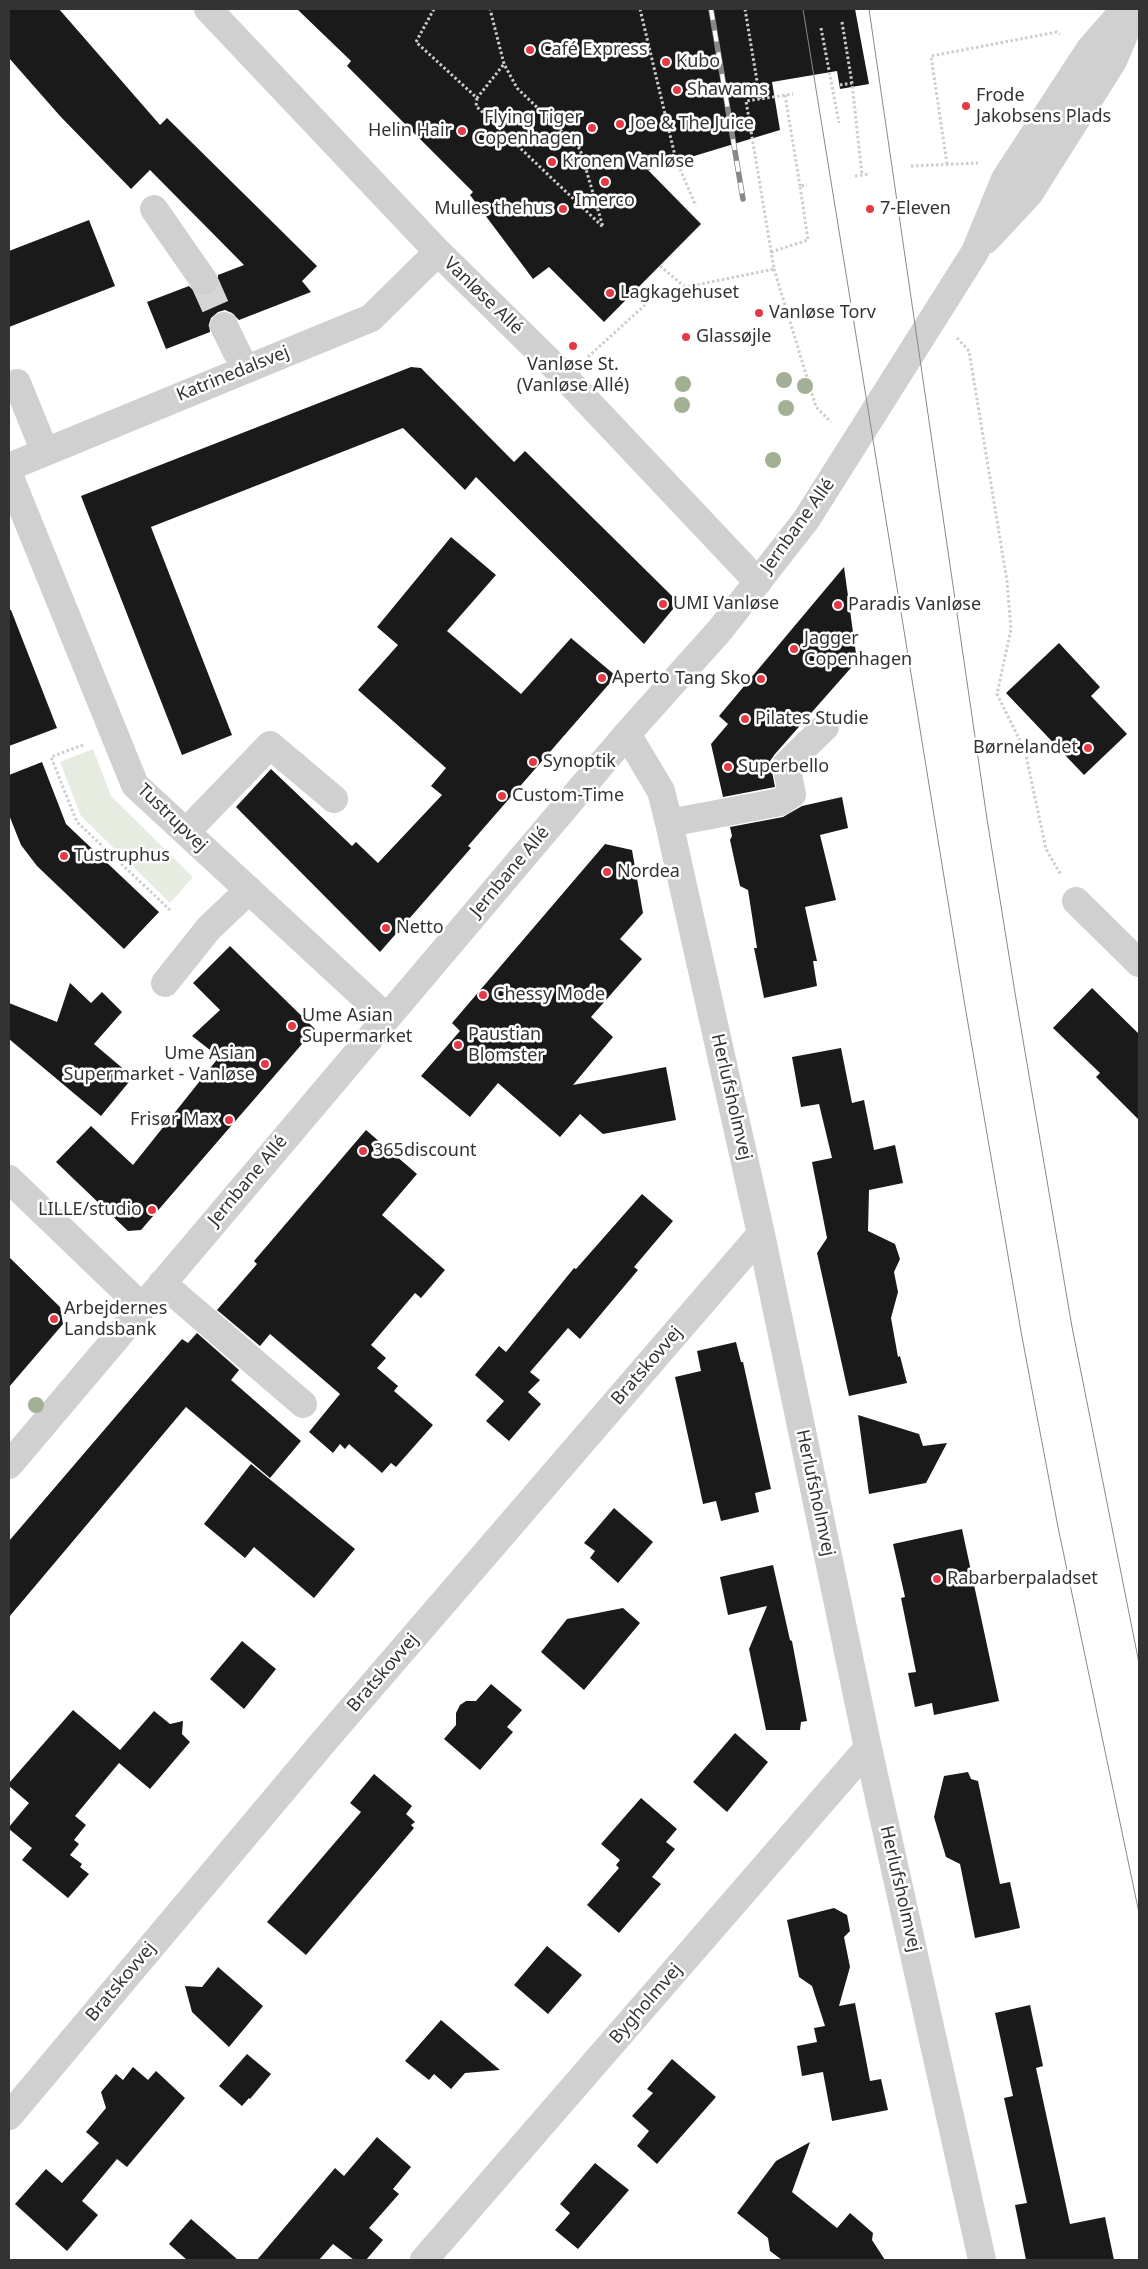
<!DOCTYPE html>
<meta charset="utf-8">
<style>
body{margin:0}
#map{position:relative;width:1148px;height:2269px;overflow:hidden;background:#fff;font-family:"Noto Sans",sans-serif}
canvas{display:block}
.frame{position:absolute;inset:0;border:10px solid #333;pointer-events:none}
</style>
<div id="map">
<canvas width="1148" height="2269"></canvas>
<div class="frame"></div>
</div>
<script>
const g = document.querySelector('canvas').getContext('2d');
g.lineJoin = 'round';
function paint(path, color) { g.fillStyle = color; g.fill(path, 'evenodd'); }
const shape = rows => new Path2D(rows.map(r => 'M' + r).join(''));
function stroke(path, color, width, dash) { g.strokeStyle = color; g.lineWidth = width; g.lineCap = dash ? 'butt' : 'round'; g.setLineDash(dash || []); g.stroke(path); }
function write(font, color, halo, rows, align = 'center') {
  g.font = font + ' "Noto Sans",sans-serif'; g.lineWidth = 5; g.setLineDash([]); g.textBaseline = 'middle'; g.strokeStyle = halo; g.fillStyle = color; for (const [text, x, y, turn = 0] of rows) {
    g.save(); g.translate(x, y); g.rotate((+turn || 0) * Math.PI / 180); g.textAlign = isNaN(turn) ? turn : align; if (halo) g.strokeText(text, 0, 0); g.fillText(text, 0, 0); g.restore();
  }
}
const green = shape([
 [93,749,111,796,193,877,170,903,81,816,60,762]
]);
const building = shape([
 [9,9,59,9,160,125,167,118,317,266,302,281,311,292,239,320,232,313,225,310,218,312,211,318,209,324,210,332,166,349,147,302,189,286,198,295,205,297,212,294,218,287,218,275,244,265,150,170,131,189,60,116,9,58],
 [297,9,855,9,869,84,840,89,837,71,772,82,780,130,648,170,701,224,604,322,549,267,533,279,470,195,473,192,347,66,351,61],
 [89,220,115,286,9,327,9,251],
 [411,367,421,368,514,462,525,451,672,596,673,609,644,644,476,477,465,490,403,428,151,527,232,735,182,755,81,496],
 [451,537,496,575,447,631,521,694,571,638,616,676,468,846,471,848,380,952,236,807,271,769,352,846,356,842,378,863,442,795,431,786,446,768,358,690,398,645,377,627],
 [844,567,857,661,775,754,770,761,775,787,723,797,711,744,728,724,719,716],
 [9,610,11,610,57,728,9,746],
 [1059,643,1100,687,1091,696,1127,734,1084,775,1006,693],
 [42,762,66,824,159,912,124,949,37,866,21,845,9,815,9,775],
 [842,797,848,828,820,835,836,900,805,907,817,961,813,961,817,986,764,998,754,948,757,948,748,890,740,886,730,840,732,836,730,827,783,817,802,806],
 [605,844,632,850,643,913,620,939,642,959,591,1017,613,1037,573,1085,666,1067,676,1120,603,1134,580,1114,560,1137,498,1083,470,1117,421,1076,460,1031,452,1023],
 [230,946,315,1029,141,1230,128,1231,56,1162,91,1126,133,1165,219,1057,192,1036,220,1010,193,983],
 [70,983,91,1003,102,992,122,1012,94,1044,133,1077,101,1116,9,1039,9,1003,57,1022],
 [1092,988,1139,1034,1139,1120,1096,1077,1100,1073,1053,1028],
 [841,1048,852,1103,864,1100,874,1150,895,1145,903,1183,869,1190,868,1231,895,1244,900,1259,894,1272,898,1292,891,1318,898,1357,900,1356,907,1383,849,1396,817,1253,827,1238,812,1162,832,1158,819,1104,801,1107,792,1057],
 [366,1130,417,1174,382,1215,445,1270,421,1298,415,1293,371,1345,386,1358,377,1368,398,1386,394,1391,433,1425,396,1467,391,1463,382,1473,349,1444,345,1449,340,1444,333,1453,309,1432,340,1394,270,1334,260,1346,217,1310,257,1264,254,1261],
 [642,1194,673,1221,634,1267,638,1270,580,1339,568,1328,530,1372,540,1380,528,1392,541,1404,509,1441,486,1421,504,1401,475,1375,499,1346,506,1352,574,1268,576,1269],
 [9,1257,60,1307,63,1324,9,1387],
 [197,1333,239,1370,231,1380,301,1441,270,1478,186,1407,9,1617,9,1541,182,1339,188,1343],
 [736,1342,741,1362,743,1362,771,1489,755,1493,759,1512,721,1521,716,1501,703,1504,675,1377,701,1371,697,1351],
 [858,1415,919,1434,923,1446,947,1443,926,1483,869,1494],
 [251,1464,355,1549,314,1598,254,1547,245,1558,204,1524],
 [614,1508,653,1542,618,1583,590,1558,595,1551,584,1543],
 [962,1529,999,1701,934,1715,932,1703,915,1707,908,1673,916,1672,901,1598,905,1597,893,1544],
 [773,1565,790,1640,792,1641,807,1721,801,1722,800,1730,766,1730,749,1649,767,1606,728,1615,720,1577],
 [623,1608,640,1623,584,1690,541,1652,567,1619],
 [242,1641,276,1669,244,1709,210,1679],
 [491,1684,522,1710,507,1727,513,1732,480,1770,444,1739,456,1725,456,1713,460,1705,466,1701,476,1701],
 [73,1710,120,1750,154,1711,170,1724,183,1721,182,1734,190,1742,150,1789,119,1763,75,1816,86,1825,74,1840,79,1844,70,1855,82,1864,80,1867,89,1874,68,1898,22,1860,32,1848,9,1829,9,1827,29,1803,9,1786,9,1783],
 [735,1733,768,1762,727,1812,693,1782],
 [968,1772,971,1779,978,1781,1000,1884,1010,1882,1020,1928,975,1938,960,1864,946,1857,934,1817,944,1776],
 [374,1774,412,1806,406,1814,415,1822,411,1825,414,1828,306,1955,267,1922,361,1812,350,1803],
 [641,1798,677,1829,666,1842,675,1849,652,1877,661,1884,619,1933,587,1905,619,1868,616,1865,620,1860,601,1844],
 [834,1908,847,1915,850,1931,844,1937,850,1967,839,2006,855,2003,870,2081,881,2079,888,2110,832,2121,823,2072,802,2076,797,2046,817,2042,814,2028,825,2026,812,1986,799,1977,787,1920],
 [547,1946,582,1975,548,2014,514,1985],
 [218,1967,263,2006,229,2047,192,2012,185,1986,202,1987],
 [1030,2005,1043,2066,1036,2068,1070,2224,1105,2217,1114,2260,1026,2260,1015,2205,1027,2203,1004,2098,1013,2096,995,2013],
 [441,2020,500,2070,465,2073,451,2089,434,2074,429,2080,405,2061],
 [247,2054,271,2074,250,2099,249,2098,242,2106,219,2086],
 [672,2059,716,2097,657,2164,637,2146,649,2131,632,2116,653,2093,647,2089],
 [133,2067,148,2080,156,2071,185,2098,127,2167,117,2159,82,2201,98,2215,67,2251,15,2204,46,2169,62,2183,99,2143,86,2132,106,2108,101,2092,116,2074,123,2080],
 [377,2137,411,2167,393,2189,399,2194,369,2228,383,2240,366,2260,354,2260,333,2244,319,2260,257,2260,335,2168,344,2176],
 [810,2142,792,2192,837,2228,850,2213,873,2233,872,2240,885,2260,782,2260,770,2251,768,2238,737,2213,776,2161],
 [595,2163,629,2190,578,2249,555,2230,570,2213,560,2204],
 [191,2219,238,2260,187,2260,169,2244]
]);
const minorTunnel = shape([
 [204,281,224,326]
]);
const path = shape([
 [434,9,416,42,477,98,504,64],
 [640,9,676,160,696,206],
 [745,9,760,99],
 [842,22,852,83,862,175],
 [821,28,839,123],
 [840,85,852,83],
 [785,95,800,186],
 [477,98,476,106,603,227,580,149,517,88,504,64,490,9],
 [947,164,931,56,1057,32,1060,34],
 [911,166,978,163],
 [855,176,870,174],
 [771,252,808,240,800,186,807,185],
 [660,266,685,287],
 [774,269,816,407,831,422],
 [957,338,969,351,1007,581,1011,629,997,694,1025,751,1046,849,1061,875],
 [588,357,658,293,774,269,746,101,793,94],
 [83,745,51,757,77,822,170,910]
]);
const minor = shape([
 [208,9,438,252,555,367,758,582],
 [154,209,204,281],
 [986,240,1029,194,1113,61,1135,9],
 [224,326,245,369],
 [17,383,45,452],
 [9,467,371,318,438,252],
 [9,475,135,785,386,1017],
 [627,734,661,791,669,823,761,1234,868,1748,982,2260],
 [669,823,780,802,792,794,786,765,825,727],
 [186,832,270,745,334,799],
 [1076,901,1139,963],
 [165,983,209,928,249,890],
 [9,1179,142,1307],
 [162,1283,303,1404],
 [9,1465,627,734,720,630,806,520,975,252,1005,179,1090,49,1125,9],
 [9,2116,325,1740,761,1234],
 [424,2260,868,1748]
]);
const tram = shape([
 [803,9,965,1006,1022,1337,1058,1527,1139,1913],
 [869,9,987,819,1016,999,1072,1327,1139,1663]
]);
const rail = shape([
 [711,9,743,199]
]);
const trees = [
 [784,380],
 [683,384],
 [805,386],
 [682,405],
 [786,408],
 [773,460],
 [36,1405]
];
const markers = [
 [530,50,5,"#e63946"],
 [666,62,5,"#e63946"],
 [677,90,5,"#e63946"],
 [966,106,5,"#e63946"],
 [620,124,5,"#e63946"],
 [592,128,5,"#e63946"],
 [462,131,5,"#e63946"],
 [552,162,5,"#e63946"],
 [605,182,5,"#e63946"],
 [563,209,5,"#e63946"],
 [870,209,5,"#e63946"],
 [610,293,5,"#e63946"],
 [759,313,5,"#e63946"],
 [686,337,5,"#e63946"],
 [573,346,5,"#e63946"],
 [663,604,5,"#e63946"],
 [838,605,5,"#e63946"],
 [794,649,5,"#e63946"],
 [602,678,5,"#e63946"],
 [761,679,5,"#e63946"],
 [745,719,5,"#e63946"],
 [1088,748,5,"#e63946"],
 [533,762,5,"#e63946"],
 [728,767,5,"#e63946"],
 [502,796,5,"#e63946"],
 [64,856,5,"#e63946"],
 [607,872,5,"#e63946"],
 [386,928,5,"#e63946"],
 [483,995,5,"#e63946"],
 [292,1026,5,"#e63946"],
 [458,1045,5,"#e63946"],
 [265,1064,5,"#e63946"],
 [229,1120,5,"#e63946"],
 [363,1151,5,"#e63946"],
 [152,1210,5,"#e63946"],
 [54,1319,5,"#e63946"],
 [937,1579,5,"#e63946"]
];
const poiNames = [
 ["Café Express",540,50],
 ["Kubo",676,62],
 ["Shawams",687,90],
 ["Frode",976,96],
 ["Jakobsens Plads",976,117],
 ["Flying Tiger",582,118,"right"],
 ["Copenhagen",582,139,"right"],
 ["Joe & The Juice",630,124],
 ["Helin Hair",452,131,"right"],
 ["Kronen Vanløse",562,162],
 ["Imerco",605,201,"center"],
 ["Mulles thehus",553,209,"right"],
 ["7-Eleven",880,209],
 ["Lagkagehuset",620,293],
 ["Vanløse Torv",769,313],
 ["Glassøjle",696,337],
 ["Vanløse St.",573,365,"center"],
 ["(Vanløse Allé)",573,386,"center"],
 ["UMI Vanløse",673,604],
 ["Paradis Vanløse",848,605],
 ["Jagger",804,639],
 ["Copenhagen",804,660],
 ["Aperto",612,678],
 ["Tang Sko",751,679,"right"],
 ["Pilates Studie",755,719],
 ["Børnelandet",1078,748,"right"],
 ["Synoptik",543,762],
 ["Superbello",738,767],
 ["Custom-Time",512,796],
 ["Tustruphus",74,856],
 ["Nordea",617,872],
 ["Netto",396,928],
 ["Chessy Mode",493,995],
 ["Ume Asian",302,1016],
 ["Supermarket",302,1037],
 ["Paustian",468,1035],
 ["Blomster",468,1056],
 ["Ume Asian",255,1054,"right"],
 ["Supermarket - Vanløse",255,1075,"right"],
 ["Frisør Max",219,1120,"right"],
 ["365discount",373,1151],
 ["LILLE/studio",142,1210,"right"],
 ["Arbejdernes",64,1309],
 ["Landsbank",64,1330],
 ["Rabarberpaladset",947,1579]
];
const streetNames = [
 ["Vanløse Allé",483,296,44],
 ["Katrinedalsvej",233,374,-22],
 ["Jernbane Allé",798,526,-54],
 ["Tustrupvej",172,818,44],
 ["Jernbane Allé",510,872,-50],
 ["Herlufsholmvej",731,1097,77],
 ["Jernbane Allé",248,1181,-50],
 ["Bratskovvej",647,1366,-49],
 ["Herlufsholmvej",815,1493,78],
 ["Bratskovvej",383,1673,-49],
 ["Herlufsholmvej",900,1889,77],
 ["Bratskovvej",121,1982,-50],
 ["Bygholmvej",646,2004,-49]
];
paint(green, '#e6ecdf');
paint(building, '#1a1a1a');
stroke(minorTunnel, '#d6d6d6', 28, [28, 14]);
stroke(path, '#cdcdcd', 3, [2.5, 2.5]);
stroke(minor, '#d0d0d0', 28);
stroke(tram, '#888', 1);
stroke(rail, '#888', 5.5);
stroke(rail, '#fff', 4, [11]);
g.fillStyle = '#a2b095';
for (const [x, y] of trees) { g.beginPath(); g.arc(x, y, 8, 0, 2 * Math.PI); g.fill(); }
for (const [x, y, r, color] of markers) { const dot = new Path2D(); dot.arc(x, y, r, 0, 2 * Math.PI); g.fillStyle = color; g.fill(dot); stroke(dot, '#fff', 2); }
write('18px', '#333', '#fff', poiNames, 'left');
write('18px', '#333', '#fff', streetNames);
</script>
